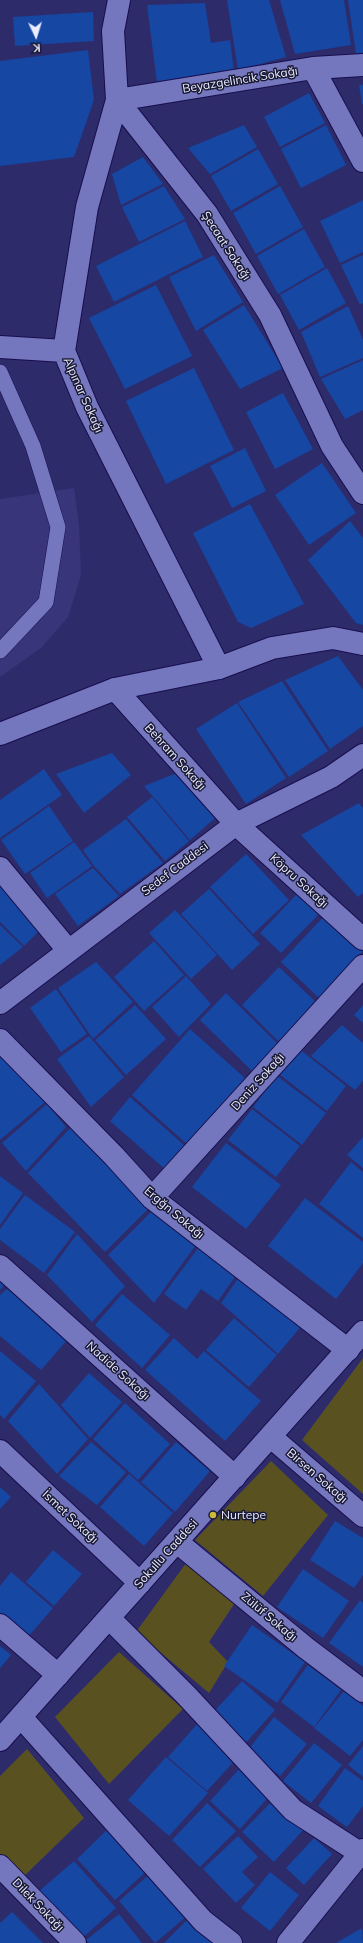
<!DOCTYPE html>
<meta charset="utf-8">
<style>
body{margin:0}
#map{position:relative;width:363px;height:1943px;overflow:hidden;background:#2e2b6b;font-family:Mulish,sans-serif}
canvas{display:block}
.north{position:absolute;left:16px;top:16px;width:40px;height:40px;-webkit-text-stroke:3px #191936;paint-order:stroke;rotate:176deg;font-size:11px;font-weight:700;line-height:16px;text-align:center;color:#ebedfd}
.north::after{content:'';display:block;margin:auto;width:14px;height:18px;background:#ebedfd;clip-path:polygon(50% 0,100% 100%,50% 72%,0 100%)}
</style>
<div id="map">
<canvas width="363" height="1943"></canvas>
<div class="north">K</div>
</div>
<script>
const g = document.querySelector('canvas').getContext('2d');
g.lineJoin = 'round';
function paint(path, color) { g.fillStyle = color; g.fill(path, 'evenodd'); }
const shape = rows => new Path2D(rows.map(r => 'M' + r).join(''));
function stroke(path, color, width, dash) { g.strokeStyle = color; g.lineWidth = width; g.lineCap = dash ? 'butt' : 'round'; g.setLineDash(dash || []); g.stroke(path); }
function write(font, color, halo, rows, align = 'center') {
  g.font = font + ' Mulish,sans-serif'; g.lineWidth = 3; g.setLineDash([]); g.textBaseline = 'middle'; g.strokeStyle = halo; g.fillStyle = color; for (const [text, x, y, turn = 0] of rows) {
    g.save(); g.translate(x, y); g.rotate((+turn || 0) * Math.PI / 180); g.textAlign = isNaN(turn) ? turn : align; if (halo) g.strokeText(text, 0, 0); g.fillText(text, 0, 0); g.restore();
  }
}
const built = shape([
 [74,488,79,526,81,575,68,617,41,648,0,677,0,499]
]);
const green = shape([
 [363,1358,363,1494,302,1440],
 [271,1461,328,1515,263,1596,195,1540],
 [189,1559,236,1601,209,1642,228,1662,209,1693,136,1632],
 [119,1652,183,1709,109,1784,55,1717],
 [27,1749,84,1818,21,1879,0,1857,0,1776]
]);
const building = shape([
 [227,0,269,0,286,57,238,70],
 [280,0,344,0,351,45,295,54],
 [348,0,363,0,363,53,356,54],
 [205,3,211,43,230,40,234,71,157,83,147,5],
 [93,12,94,41,15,46,13,17],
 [88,50,94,100,74,157,0,166,0,61],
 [359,85,363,85,363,104,362,104],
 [309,93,325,123,280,147,264,117],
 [244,125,257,147,210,174,188,148],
 [326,125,346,165,301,188,281,149],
 [258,149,278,184,231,211,211,176],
 [143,157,163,184,121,205,112,174],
 [164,186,185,219,139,242,122,207],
 [280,186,303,227,256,254,233,213],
 [363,200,363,252,340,263,320,221],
 [185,221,203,257,114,302,96,266],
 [304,229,325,267,278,294,257,256],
 [214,255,243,302,196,331,169,277],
 [363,255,363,303,360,305,341,265],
 [327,268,346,303,299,330,280,295],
 [156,285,192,356,125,389,89,318],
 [244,305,283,368,240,389,203,330],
 [348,306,363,340,363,358,320,377,301,332],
 [363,360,363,410,345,419,321,379],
 [194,368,234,450,166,484,126,401],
 [283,393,313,449,275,469,246,412],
 [245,448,266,491,232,508,210,466],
 [322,463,356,513,309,545,275,495],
 [250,504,304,604,251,628,238,622,193,533],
 [350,521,363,538,363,625,356,623,308,560],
 [338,656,363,690,363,726,330,749,285,680],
 [282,681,328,751,289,777,238,702],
 [237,703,286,778,246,804,196,729],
 [112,753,131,775,84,813,56,774],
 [44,769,62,795,0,838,0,800],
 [177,773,215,818,190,840,144,786],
 [152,797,189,841,165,861,127,817],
 [359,803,363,808,363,893,358,897,301,835],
 [49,806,73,841,25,874,1,840],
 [126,819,163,863,120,894,94,866,83,850],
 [74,842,92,866,47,898,30,873],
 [246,854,289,900,253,934,210,887],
 [93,868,119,896,78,926,55,894],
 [0,881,44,926,24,946,0,922],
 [209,889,260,944,232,970,181,914],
 [298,893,319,914,281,953,260,933],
 [175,910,217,955,191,979,149,933],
 [327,913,363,948,363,951,319,998,281,962],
 [0,925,23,947,0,965],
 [154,941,184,975,144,1011,114,977],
 [96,962,133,1002,93,1039,58,988],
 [279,967,319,1005,281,1044,242,1005],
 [186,976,211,1004,179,1037,152,1007],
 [56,989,87,1034,61,1052,30,1008],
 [226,993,279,1045,253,1072,200,1020],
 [135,1005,166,1039,126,1075,95,1040],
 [363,1005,363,1023,354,1015],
 [342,1025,363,1043,363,1081,355,1090,311,1056],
 [190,1029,246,1079,188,1145,132,1095],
 [89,1036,124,1077,91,1107,57,1059],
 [298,1048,346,1086,327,1111,279,1074],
 [4,1054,45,1102,0,1140,0,1058],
 [277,1076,326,1113,302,1145,253,1107],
 [130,1097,186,1147,166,1170,110,1121],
 [47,1104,66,1127,26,1171,2,1143],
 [252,1109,300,1146,276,1177,228,1140],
 [74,1124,153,1204,105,1252,28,1173],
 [363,1137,363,1168,347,1155],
 [226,1143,281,1185,246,1229,192,1187],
 [351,1162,363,1172,363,1238,319,1204],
 [0,1176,23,1193,0,1225],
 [25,1195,75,1232,44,1273,0,1240,0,1229],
 [305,1198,363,1242,363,1263,336,1299,268,1246],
 [156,1207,198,1242,154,1303,108,1255],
 [77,1234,125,1286,92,1322,47,1275],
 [201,1244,239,1271,218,1301,201,1289,186,1310,164,1294],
 [242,1273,303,1324,278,1354,221,1303],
 [0,1279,5,1284,0,1290],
 [8,1288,68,1339,41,1370,0,1336,0,1295],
 [122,1294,170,1335,142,1368,95,1325],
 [234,1318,277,1355,249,1387,206,1350],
 [174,1338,197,1359,204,1351,261,1401,225,1441,145,1370],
 [0,1351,36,1381,4,1419,0,1415],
 [89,1373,122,1402,90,1438,61,1405],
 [39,1384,88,1439,57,1474,8,1421],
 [125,1403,170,1444,138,1480,93,1439],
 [91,1442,126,1472,97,1505,59,1476],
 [176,1442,210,1471,175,1512,141,1482],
 [129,1474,173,1513,144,1546,100,1507],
 [0,1487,11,1497,0,1509],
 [335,1521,363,1538,363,1575,354,1588,310,1560],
 [53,1550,82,1574,54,1606,26,1582],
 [303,1569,349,1601,323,1638,277,1607],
 [11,1572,53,1608,27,1638,0,1615,0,1586],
 [360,1600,363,1603,363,1667,329,1643],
 [252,1625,305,1662,277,1703,224,1666],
 [0,1646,11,1655,0,1668],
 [308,1665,341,1690,314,1727,281,1702],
 [242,1681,275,1710,243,1746,210,1716],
 [344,1691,363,1706,363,1740,350,1756,314,1728],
 [274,1717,307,1744,280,1776,248,1750],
 [199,1722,238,1757,207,1791,168,1757],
 [314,1743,342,1765,311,1803,283,1781],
 [363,1746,363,1777,348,1765],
 [166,1757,208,1793,169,1836,128,1800],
 [242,1766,272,1793,240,1829,210,1801],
 [345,1768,363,1781,363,1806,347,1827,318,1806],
 [275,1798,306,1827,274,1862,242,1832],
 [207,1803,236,1831,200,1867,172,1840],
 [111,1826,150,1868,115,1900,77,1859],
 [238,1836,258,1857,242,1872,255,1885,236,1903,203,1869],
 [314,1838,332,1854,304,1885,286,1868],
 [74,1861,116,1908,79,1941,37,1893],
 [270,1872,299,1895,270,1931,241,1908],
 [150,1874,187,1916,155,1943,119,1901],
 [12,1912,43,1943,0,1943,0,1923],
 [119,1914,142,1943,89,1943,86,1940],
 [189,1918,213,1943,164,1943],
 [362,1928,363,1943,336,1943]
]);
const lane = shape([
 [0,372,33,446,58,527,46,602,0,651]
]);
const street = shape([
 [119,0,113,31,117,100,207,214,270,315,332,446,363,493],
 [313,68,363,161],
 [117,100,87,207,64,351,87,407,219,668],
 [117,100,313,68,363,65],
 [0,347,64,351],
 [115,689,236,824,363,939],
 [0,868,68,950],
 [0,1040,114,1156,152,1198,348,1350],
 [152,1198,363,966],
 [0,1266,235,1477],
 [271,1437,363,1516],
 [0,1451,140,1583],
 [177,1542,306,1648,363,1691],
 [109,1618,186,1695,293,1810,363,1855],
 [0,1625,58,1675],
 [21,1717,203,1921,231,1943],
 [0,1866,75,1943],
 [288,1943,363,1850]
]);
const secondary = shape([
 [0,734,115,689,219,668,272,648,333,638,363,644],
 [0,1003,236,824,331,777,363,755],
 [0,1740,363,1332]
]);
const markers = [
 [213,1515,4,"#cbb939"]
];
const streetNames = [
 ["Beyazgelincik Sokağı",240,80,-9],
 ["Şecaat Sokağı",226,246,57],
 ["Alpınar Sokağı",83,395,66],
 ["Behram Sokağı",175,757,48],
 ["Sedef Caddesi",175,869,-37],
 ["Köpru Sokağı",299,881,42],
 ["Deniz Sokağı",258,1082,-48],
 ["Ergğn Sokağı",174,1213,40],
 ["Nadide Sokağı",118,1371,42],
 ["Birsen Sokağı",317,1476,41],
 ["İsmet Sokağı",70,1517,43],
 ["Sokullu Caddesi",166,1554,-48],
 ["Zülüf Sokağı",269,1617,40],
 ["Dilek Sokağı",38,1905,46]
];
const poiNames = [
 ["Nurtepe",221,1515]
];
paint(built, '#39357b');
paint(green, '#595220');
paint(building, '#1547a3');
stroke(lane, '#190e4d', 16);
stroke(street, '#190e4d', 24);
stroke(secondary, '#190e4d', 24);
stroke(lane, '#7476be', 15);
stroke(street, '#7476be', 22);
stroke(secondary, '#7476be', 22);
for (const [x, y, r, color] of markers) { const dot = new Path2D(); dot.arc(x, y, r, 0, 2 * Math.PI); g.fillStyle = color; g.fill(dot); stroke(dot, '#191936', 1.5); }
write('12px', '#ebedfd', '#191936', streetNames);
write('12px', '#ebedfd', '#191936', poiNames, 'left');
</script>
